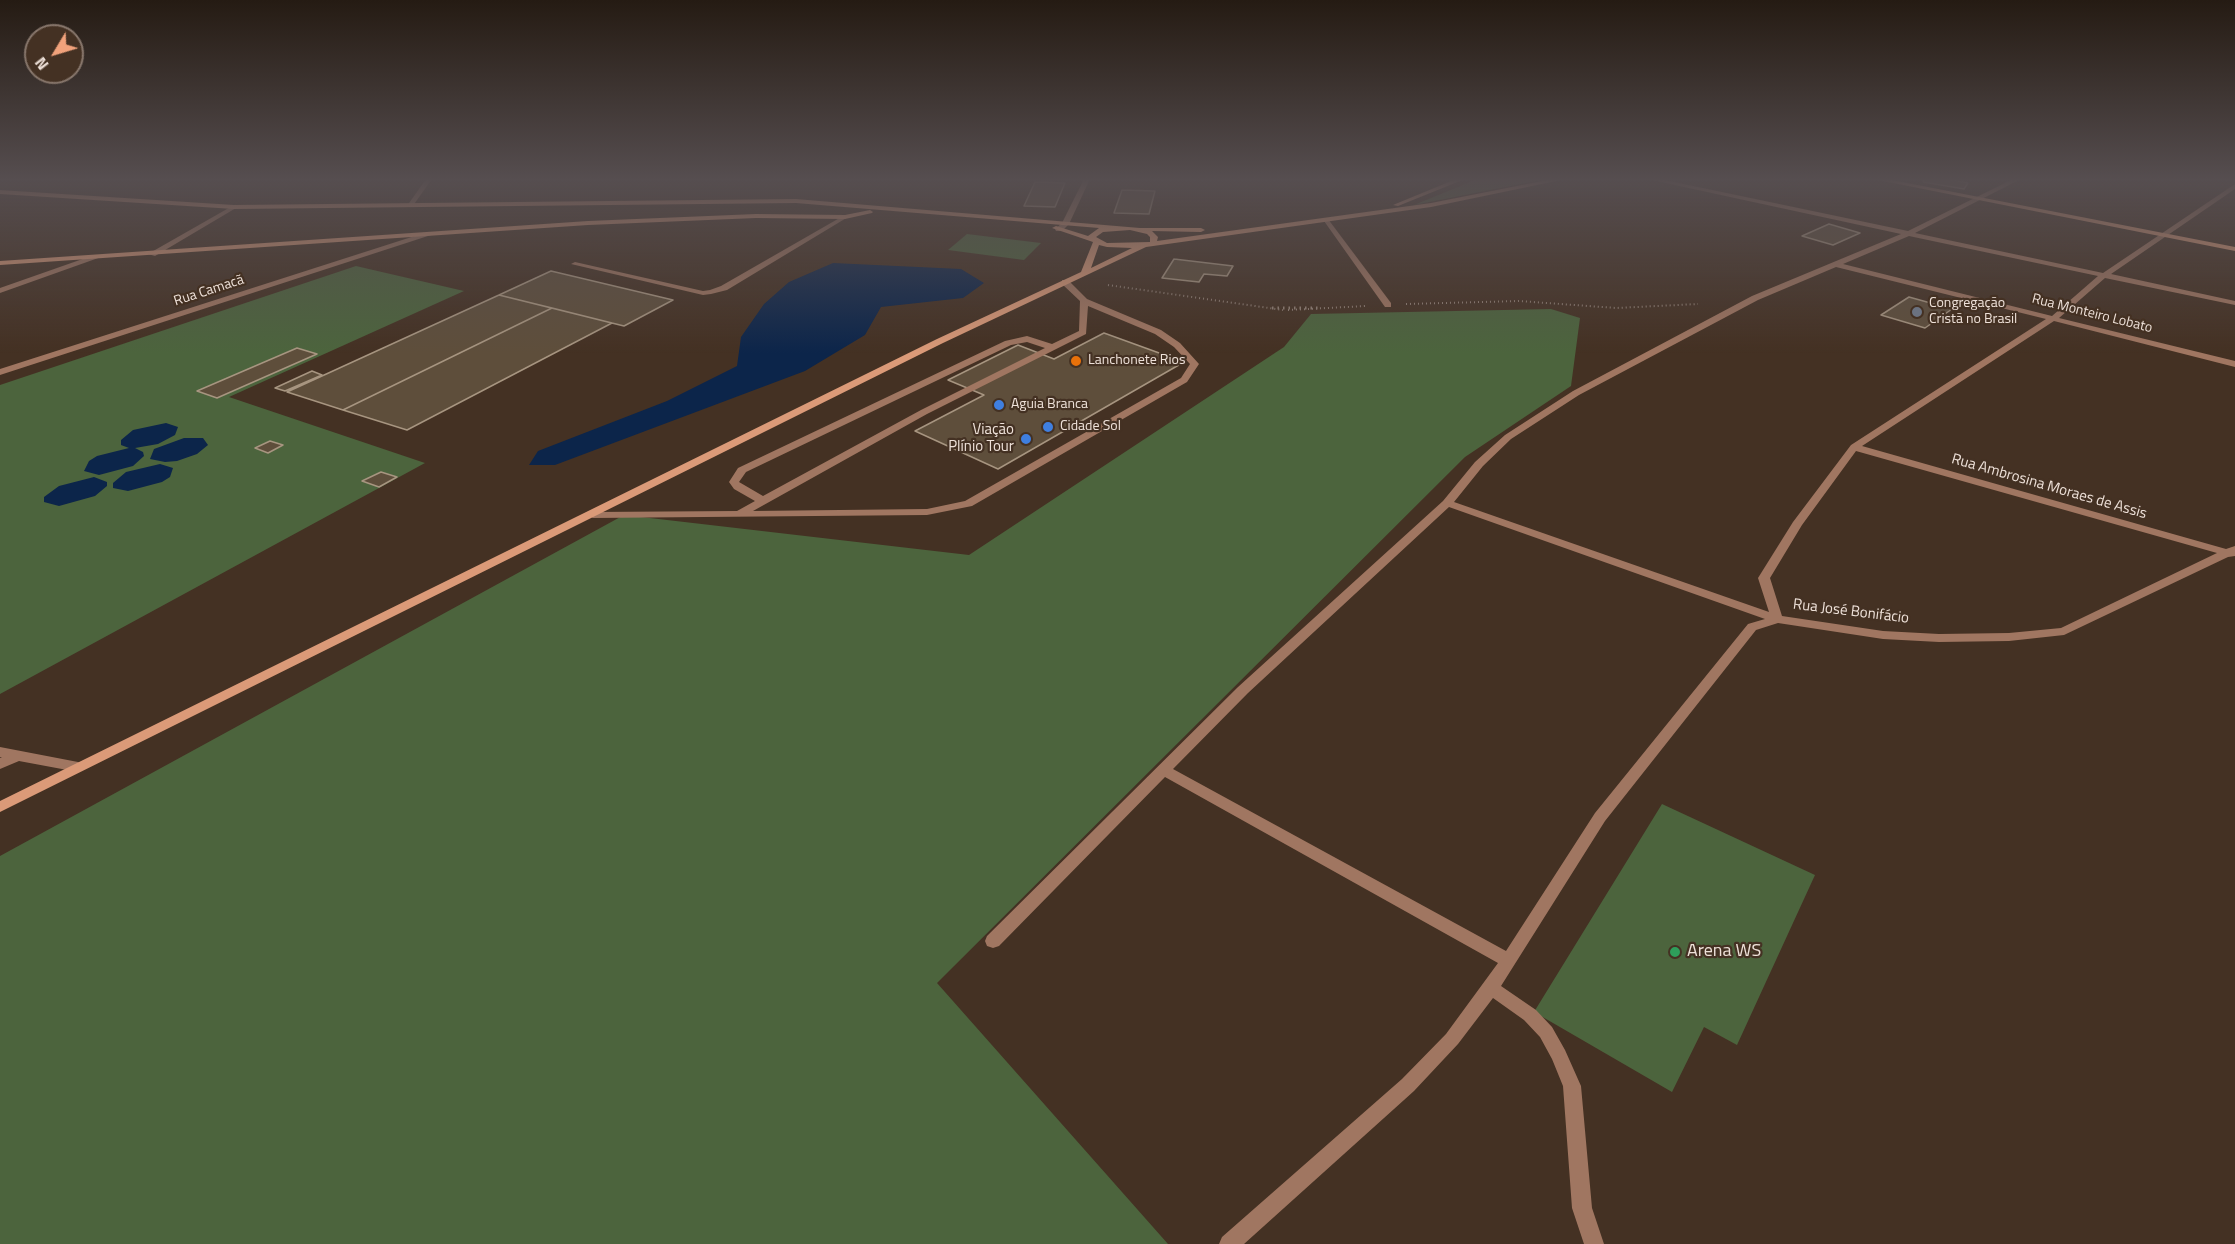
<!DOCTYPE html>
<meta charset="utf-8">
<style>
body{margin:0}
#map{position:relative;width:2235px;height:1244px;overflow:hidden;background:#443123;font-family:"Titillium Web",sans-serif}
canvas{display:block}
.north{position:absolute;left:24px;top:24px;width:60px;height:60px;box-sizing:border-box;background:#443123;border:2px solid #88776c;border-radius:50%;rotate:232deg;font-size:16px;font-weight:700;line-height:24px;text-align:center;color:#eee1d9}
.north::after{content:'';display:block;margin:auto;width:21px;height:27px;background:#f1a27b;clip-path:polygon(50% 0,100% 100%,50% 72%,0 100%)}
</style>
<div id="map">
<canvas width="2235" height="1244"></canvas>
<div class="north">N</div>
</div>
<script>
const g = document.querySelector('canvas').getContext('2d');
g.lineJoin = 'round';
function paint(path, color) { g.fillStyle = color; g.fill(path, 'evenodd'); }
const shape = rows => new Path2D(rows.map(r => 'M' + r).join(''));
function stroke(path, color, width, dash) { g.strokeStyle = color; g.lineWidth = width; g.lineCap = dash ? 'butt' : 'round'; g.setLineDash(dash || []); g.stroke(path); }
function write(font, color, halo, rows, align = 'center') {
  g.font = font + ' "Titillium Web",sans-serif'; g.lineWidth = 4.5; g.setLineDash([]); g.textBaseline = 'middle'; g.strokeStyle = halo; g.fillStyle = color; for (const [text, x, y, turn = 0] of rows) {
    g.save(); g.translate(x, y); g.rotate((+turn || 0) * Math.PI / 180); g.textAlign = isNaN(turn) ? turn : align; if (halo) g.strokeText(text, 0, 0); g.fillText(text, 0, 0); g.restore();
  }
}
const green = shape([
 [1477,179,1546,179,1414,205],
 [967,234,1041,243,1024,260,948,250],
 [356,266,464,291,229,397,425,463,0,694,0,385],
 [1551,309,1580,318,1571,386,1465,457,937,983,1168,1244,0,1244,0,856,624,515,969,555,1284,347,1311,314],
 [1662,804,1815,875,1737,1045,1704,1027,1672,1092,1534,1012]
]);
const water = shape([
 [833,263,961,269,984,283,963,298,881,307,865,335,805,371,555,465,529,465,538,451,667,401,737,366,741,337,764,304,789,282],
 [166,423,178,427,175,435,158,444,135,448,143,452,144,456,133,466,99,475,84,471,89,461,97,456,129,448,121,445,121,440,133,430],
 [184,438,203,438,208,445,197,454,177,461,165,462,150,459,154,449],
 [160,464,173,468,170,477,162,482,128,491,113,488,113,483,126,472],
 [94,477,107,482,107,486,95,496,59,506,44,502,44,497,59,486]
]);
const building = shape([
 [1925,179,1948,179,1968,183,1964,189,1923,182,1925,179],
 [1035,182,1065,183,1055,207,1024,206,1035,182],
 [1122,190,1155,191,1149,214,1114,213,1122,190],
 [1829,224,1860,233,1833,245,1802,236,1829,224],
 [1174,259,1233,266,1227,276,1204,274,1199,282,1162,278,1174,259],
 [551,271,673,300,624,326,499,295,551,271],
 [499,295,552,308,343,410,287,392,499,295],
 [1909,297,1952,309,1925,328,1881,315,1909,297],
 [552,308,612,323,407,430,343,410,552,308],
 [1104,333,1184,362,998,469,915,431,984,395,948,380,1018,345,1054,359,1104,333],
 [297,348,317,354,217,398,197,391,297,348],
 [312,371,322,375,285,391,275,388,312,371],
 [270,441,283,445,268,453,255,448,270,441],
 [381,472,397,477,379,487,362,481,381,472]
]);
const pathFar1 = shape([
 [1108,285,1283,310],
 [1406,304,1519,301,1616,308,1698,304],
 [1288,310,1366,306]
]);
const path = shape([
 [1272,308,1318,308]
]);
const lane = shape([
 [843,216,848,217,727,290,711,294,703,295,571,264,575,262,703,291,710,290,721,286,843,216],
 [1324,219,1328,219,1391,303,1391,307,1385,307,1324,221,1324,219],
 [1062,280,1068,280,1087,299,1161,330,1180,343,1199,364,1187,382,972,506,927,515,593,518,588,515,593,512,737,511,755,501,734,489,729,482,738,468,1005,341,1027,336,1052,344,1079,331,1080,301,1062,284,1062,280],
 [1088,306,1155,334,1174,347,1190,364,1181,378,965,501,927,509,753,511,927,414,1086,334,1088,306],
 [1027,342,1045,348,921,410,763,496,739,482,746,472,1011,345,1027,342],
 [0,747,78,762,83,764,85,767,83,770,78,772,19,761,0,769,0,758,2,757,0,757,0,747]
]);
const street = shape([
 [426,179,432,179,412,207,408,207,407,206,426,179],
 [1084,179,1090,179,1069,224,1062,231,1056,231,1055,229,1062,223,1084,179],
 [1647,179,1660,179,1908,231,2013,179,2021,179,1915,233,2103,273,2235,184,2235,189,2111,274,2235,301,2235,305,2105,278,2059,318,2235,361,2235,367,2054,321,1862,446,2226,549,2235,546,2235,556,2228,557,2064,635,2009,641,1939,642,1883,639,1778,623,1756,630,1605,821,1501,986,1536,1010,1552,1027,1565,1050,1581,1086,1592,1208,1604,1244,1584,1244,1572,1208,1563,1086,1552,1059,1540,1037,1524,1020,1493,998,1458,1044,1414,1091,1244,1244,1219,1244,1222,1237,1402,1079,1446,1034,1498,963,1165,777,999,946,993,948,987,946,985,941,987,936,1238,687,1443,501,1475,462,1505,435,1573,391,1752,296,1901,234,1647,179],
 [1909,236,2098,276,2052,316,1843,264,1909,236],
 [1836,267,2046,319,1851,445,1793,522,1758,578,1769,612,1454,502,1483,466,1511,439,1579,395,1758,300,1836,267],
 [1856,451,2217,553,2061,628,2009,633,1939,634,1883,631,1782,616,1770,578,1802,525,1856,451],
 [1449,507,1765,619,1748,624,1595,813,1506,951,1173,769,1248,693,1449,507],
 [234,205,237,207,236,208,155,256,148,254,234,205],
 [424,233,431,235,0,375,0,369,424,233],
 [94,255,101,257,0,293,0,288,94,255]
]);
const secondary = shape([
 [1456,179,1465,179,1398,206,1393,205,1456,179],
 [1552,179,1566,179,1431,207,1146,247,943,343,0,812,0,801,937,339,1081,272,1093,242,1052,228,1056,226,1088,236,1099,228,796,203,234,209,0,194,0,190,234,205,796,199,1140,228,1201,228,1205,230,1201,232,1152,231,1158,237,1157,241,1431,203,1552,179],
 [1130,230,1147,234,1150,237,1150,242,1107,243,1096,237,1103,232,1130,230],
 [1099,245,1107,247,1132,248,1091,268,1099,245],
 [1873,179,1887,179,2235,247,2235,251,1873,179],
 [870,210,873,212,872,213,845,219,756,218,588,225,0,265,0,261,588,221,756,214,845,215,870,210]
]);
const markers = [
 [1917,312,6,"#6b7280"],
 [1076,361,6,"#e8710a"],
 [999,405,6,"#3f7fe0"],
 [1048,427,6,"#3f7fe0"],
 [1026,439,6,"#3f7fe0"],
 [1675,952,6,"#2e9e5b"]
];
const farStreetnames = [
 ["Rua Camacã",209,291,-18],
 ["Rua Monteiro Lobato",2092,314,14]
];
const farPoinames = [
 ["Congregação",1929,304],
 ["Cristã no Brasil",1929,320],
 ["Lanchonete Rios",1088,361],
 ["Aguia Branca",1011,405],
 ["Cidade Sol",1060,427]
];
const poiNames = [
 ["Viação",1014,430],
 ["Plínio Tour",1014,447]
];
const streetNames = [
 ["Rua Ambrosina Moraes de Assis",2049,487,16],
 ["Rua José Bonifácio",1851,612,7]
];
const nearPoinames = [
 ["Arena WS",1687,952]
];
paint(green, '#4c643d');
paint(water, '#0c254a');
paint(building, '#5e4e3b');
stroke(building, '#a79580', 1.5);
stroke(pathFar1, '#938277', 2, [1, 3]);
stroke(path, '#938277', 3, [1.5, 4]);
paint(lane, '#a07661');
paint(street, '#a07661');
paint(secondary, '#db9a78');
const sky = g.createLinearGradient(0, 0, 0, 353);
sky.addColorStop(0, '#251b13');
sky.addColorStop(0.51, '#564e50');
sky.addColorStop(1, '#564e5000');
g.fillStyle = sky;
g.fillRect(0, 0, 2235, 353);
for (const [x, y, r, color] of markers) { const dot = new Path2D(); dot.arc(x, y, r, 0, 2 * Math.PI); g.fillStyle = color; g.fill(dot); stroke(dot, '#443123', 2); }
write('14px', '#eee1d9', '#443123', farStreetnames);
write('14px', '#eee1d9', '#443123', farPoinames, 'left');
write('15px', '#eee1d9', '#443123', poiNames, 'right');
write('15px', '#eee1d9', '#443123', streetNames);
write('18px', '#eee1d9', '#443123', nearPoinames, 'left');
</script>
